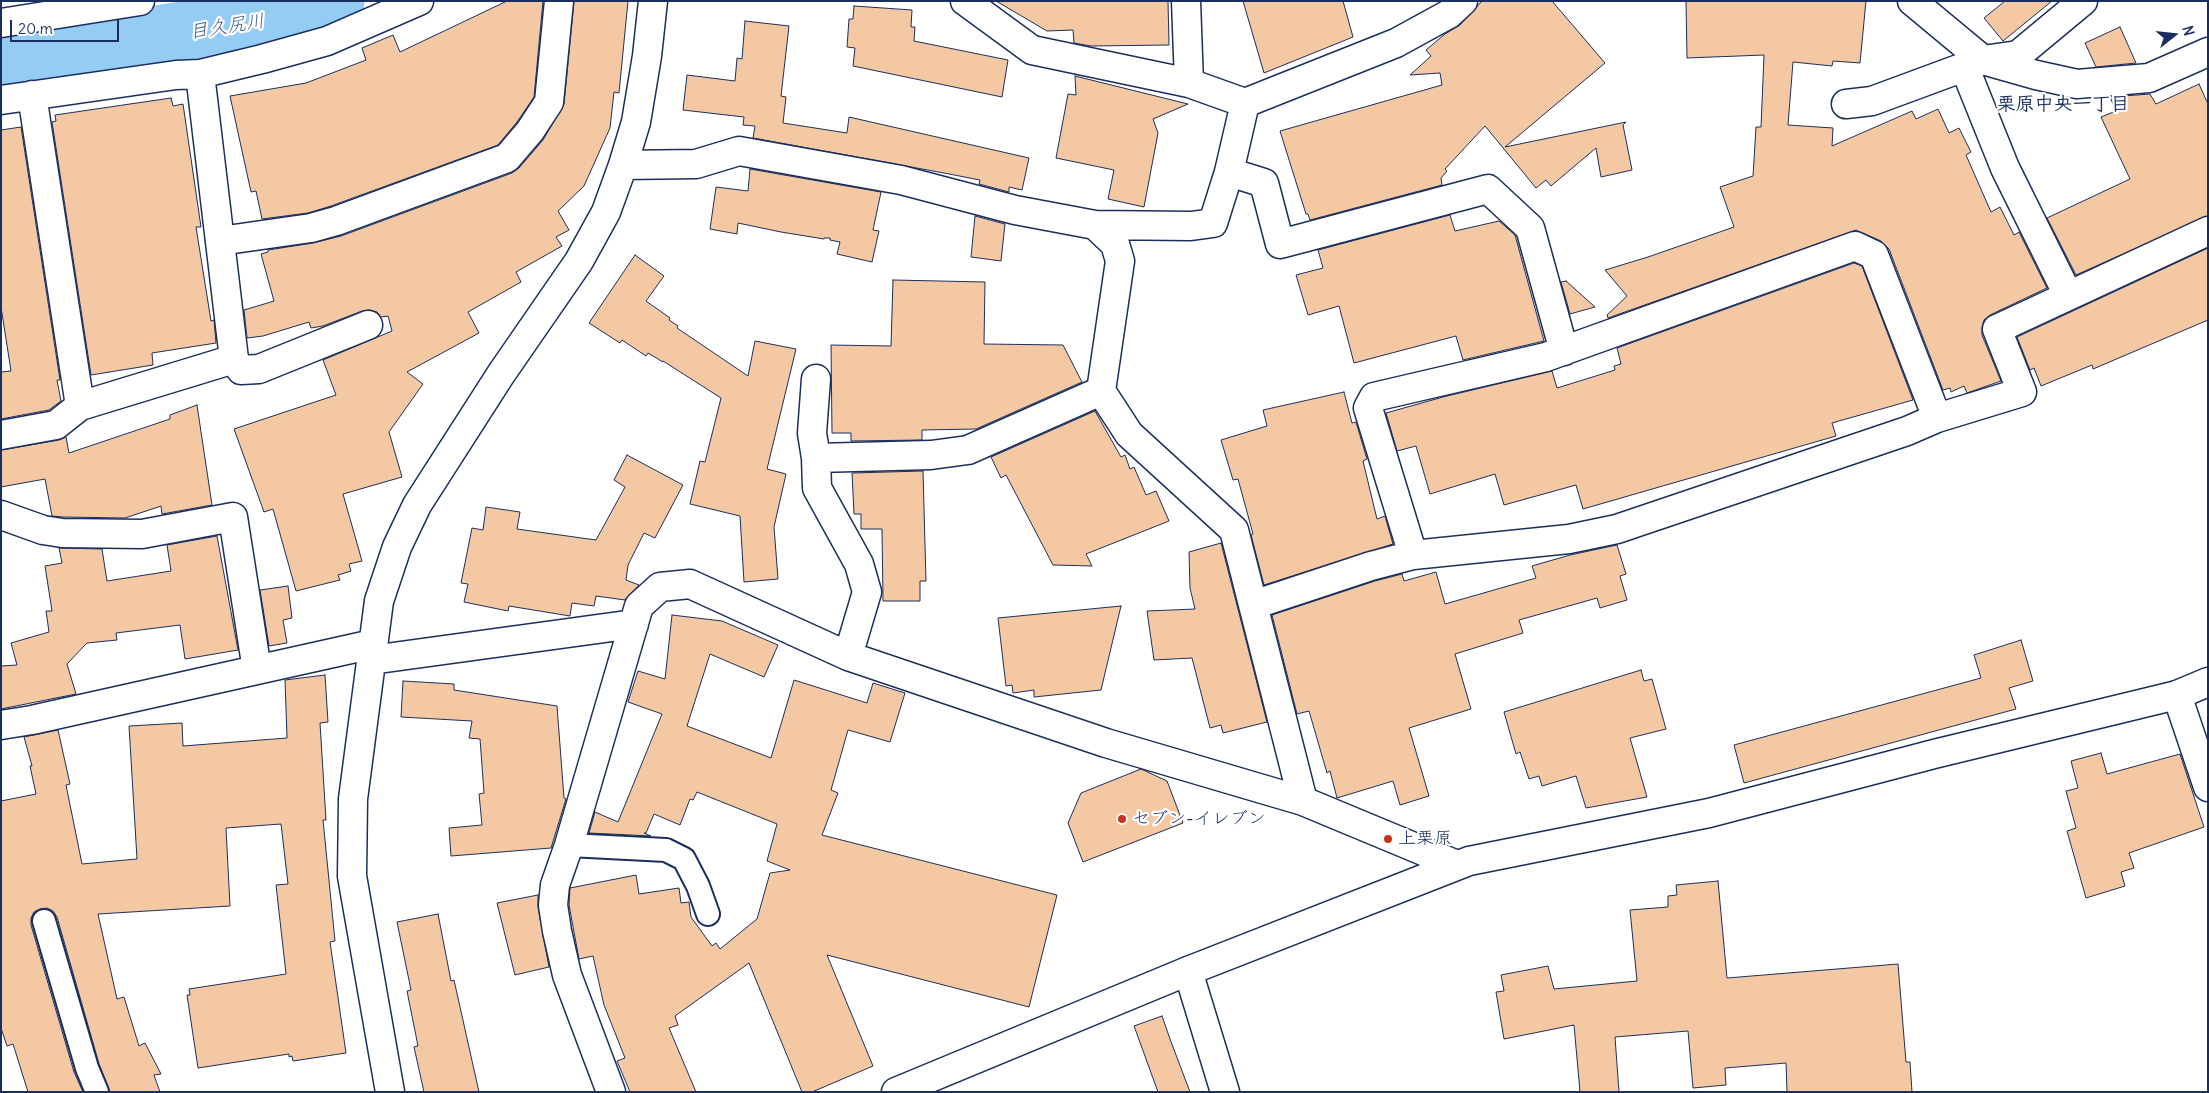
<!DOCTYPE html>
<meta charset="utf-8">
<style>
body{margin:0}
#map{position:relative;width:2209px;height:1093px;overflow:hidden;background:#fff;font-family:Delius,sans-serif}
canvas{display:block}
.frame{position:absolute;inset:0;border:2px solid #1b2f5e;pointer-events:none}
.north{position:absolute;left:2149px;top:10px;width:50px;height:50px;-webkit-text-stroke:4px #fff;paint-order:stroke;rotate:74deg;font-size:14px;font-weight:700;line-height:20px;text-align:center;color:#1b2f5e}
.north::after{content:'';display:block;margin:auto;width:18px;height:22px;background:#1b2f5e;clip-path:polygon(50% 0,100% 100%,50% 72%,0 100%)}
.scale{position:absolute;left:10px;top:20px;width:109px;height:22px;box-sizing:border-box;border:2px solid #1b2f5e;border-top:0;padding-left:6px;font-size:15px;line-height:18px;white-space:nowrap;color:#1b2f5e;-webkit-text-stroke:4px #fff;paint-order:stroke}
</style>
<div id="map">
<canvas width="2209" height="1093"></canvas>
<div class="frame"></div>
<div class="north">N</div>
<div class="scale">20 m</div>
</div>
<script>
const g = document.querySelector('canvas').getContext('2d');
g.lineJoin = 'round';
const shape = rows => new Path2D(rows.map(r => 'M' + r).join(''));
function stroke(path, color, width, dash) { g.strokeStyle = color; g.lineWidth = width; g.lineCap = dash ? 'butt' : 'round'; g.setLineDash(dash || []); g.stroke(path); }
function paint(path, color) { g.fillStyle = color; g.fill(path, 'evenodd'); }
function write(font, color, halo, rows, align = 'center') {
  g.font = font + ' Delius,"Klee One",sans-serif'; g.lineWidth = 4.5; g.setLineDash([]); g.textBaseline = 'middle'; g.strokeStyle = halo; g.fillStyle = color; for (const [text, x, y, turn = 0] of rows) {
    g.save(); g.translate(x, y); g.rotate((+turn || 0) * Math.PI / 180); g.textAlign = isNaN(turn) ? turn : align; if (halo) g.strokeText(text, 0, 0); g.fillText(text, 0, 0); g.restore();
  }
}
const river = shape([
 [1,63,270,20,297,14,332,1]
]);
const building = shape([
 [507,1,543,1,534,97,517,122,498,145,331,206,308,213,262,219,256,191,251,192,230,96,306,83,366,60,362,48,393,35,400,52,507,1],
 [574,1,628,1,619,93,614,92,610,128,584,186,558,211,569,230,556,237,562,246,516,272,521,282,468,312,479,333,407,372,423,384,389,432,402,477,343,494,362,561,349,564,351,571,338,575,340,580,296,591,273,509,264,512,234,429,336,395,323,360,392,331,388,316,381,317,377,312,370,310,362,311,323,326,311,328,309,322,263,336,247,338,244,310,274,301,261,254,268,252,268,250,313,243,341,236,512,173,519,168,543,140,564,104,574,1],
 [996,1,1168,1,1169,45,1091,46,1074,43,1073,30,1047,31,996,1],
 [1243,1,1343,1,1353,37,1264,73,1243,1],
 [1482,1,1552,1,1605,63,1505,147,1626,122,1623,125,1632,170,1601,177,1596,148,1551,186,1546,180,1536,188,1485,126,1445,169,1447,171,1441,178,1442,185,1310,220,1308,214,1306,214,1280,131,1442,85,1440,73,1410,75,1431,56,1426,50,1445,34,1460,25,1482,1],
 [1686,1,1866,1,1860,63,1833,61,1832,66,1793,62,1788,125,1833,128,1832,146,1912,111,1916,119,1938,109,1949,133,1959,128,1971,152,1966,155,1991,212,2000,207,2014,235,2019,232,2047,288,1990,315,1984,320,1982,328,1982,335,2001,381,1967,393,1964,386,1951,392,1950,388,1943,390,1889,249,1881,241,1856,230,1608,318,1607,315,1627,296,1605,270,1648,257,1734,227,1720,187,1753,176,1756,127,1761,127,1764,55,1687,58,1686,1],
 [2005,1,2052,1,2003,41,1984,18,2005,1],
 [854,6,912,10,911,27,915,27,914,41,1008,60,1002,97,853,66,855,48,847,47,849,19,853,19,854,6],
 [745,21,789,26,781,96,786,97,783,123,847,133,849,117,1029,158,1022,190,1009,187,1009,192,979,184,980,180,944,173,753,138,755,126,743,125,744,117,683,110,687,75,735,81,737,58,742,59,745,21],
 [2120,27,2136,63,2096,67,2085,43,2120,27],
 [1075,76,1188,104,1153,119,1158,133,1144,207,1108,199,1114,170,1056,158,1068,94,1076,95,1075,76],
 [2199,84,2208,104,2208,216,2076,275,2047,218,2130,179,2101,117,2116,111,2110,97,2150,94,2156,104,2199,84],
 [171,98,173,106,183,104,201,227,196,227,211,321,214,320,216,343,152,353,153,365,91,375,52,122,56,121,55,115,171,98],
 [21,127,60,380,57,380,61,401,49,410,1,419,1,372,11,371,1,307,1,130,21,127],
 [750,169,881,192,873,230,879,231,872,262,837,254,840,242,830,240,830,238,824,238,824,239,781,232,738,223,737,234,710,229,716,187,748,191,750,169],
 [1450,215,1455,231,1499,221,1515,235,1544,341,1463,360,1456,336,1354,363,1339,306,1308,315,1296,275,1323,268,1318,250,1450,215],
 [975,216,1005,224,1001,261,971,257,975,216],
 [2208,248,2208,320,2093,369,2092,365,2041,386,2034,368,2030,370,2017,337,2208,248],
 [635,255,664,276,646,301,670,318,669,320,678,326,677,328,748,376,755,341,796,349,767,469,786,474,774,527,778,579,744,582,740,516,690,504,700,461,705,462,721,398,663,361,663,362,648,353,646,356,622,340,620,343,589,323,635,255],
 [1854,263,1862,266,1913,400,1832,423,1836,436,1583,509,1576,485,1504,505,1495,474,1430,494,1416,446,1397,451,1386,413,1443,397,1552,371,1557,388,1615,370,1614,366,1621,364,1617,348,1854,263],
 [893,280,985,282,984,344,1063,345,1082,382,976,429,922,430,922,440,851,441,851,433,832,433,831,345,891,346,893,280],
 [1566,281,1595,307,1570,314,1561,282,1566,281],
 [1344,392,1352,423,1356,422,1367,459,1363,461,1377,519,1385,516,1393,544,1264,585,1251,535,1253,534,1238,479,1233,480,1221,440,1267,426,1263,410,1344,392],
 [197,405,212,505,162,514,161,506,125,518,63,517,52,516,45,479,1,487,1,450,59,440,66,437,69,453,170,419,170,415,197,405],
 [1095,411,1121,457,1125,455,1130,469,1134,467,1146,495,1156,491,1169,521,1086,554,1092,566,1053,565,1006,475,1001,478,991,457,1095,411],
 [627,455,683,485,655,538,644,533,628,565,626,580,639,585,625,600,596,596,594,606,572,603,570,616,509,606,508,611,464,602,468,584,461,583,472,528,483,530,486,507,520,512,517,529,596,540,625,487,614,480,627,455],
 [923,471,926,581,920,581,920,601,883,601,882,529,861,529,861,514,854,514,852,473,923,471],
 [217,536,238,650,185,659,180,625,116,633,117,640,87,643,67,664,76,694,1,709,1,666,17,665,11,643,49,632,46,611,52,611,45,566,62,563,59,548,102,549,107,581,171,571,167,545,217,536],
 [1221,543,1267,722,1223,733,1221,725,1210,728,1192,658,1154,660,1147,611,1195,609,1190,588,1189,552,1221,543],
 [1617,545,1626,574,1620,576,1627,600,1600,608,1597,598,1519,620,1523,633,1455,654,1471,709,1409,728,1429,796,1400,805,1393,781,1337,798,1330,771,1327,773,1309,711,1297,714,1272,615,1375,581,1402,574,1404,581,1436,572,1445,604,1536,578,1532,566,1570,555,1617,545],
 [288,586,292,618,283,620,287,643,269,646,260,590,288,586],
 [1121,606,1101,690,1034,697,1034,690,1013,693,1012,685,1006,686,998,618,1121,606],
 [672,615,722,621,778,645,764,677,710,654,687,726,771,758,794,680,867,703,873,683,905,693,890,742,848,730,831,790,838,793,822,835,1057,895,1029,1007,827,955,873,1066,812,1092,802,1092,749,963,675,1016,678,1025,669,1028,696,1092,630,1092,617,1061,625,1058,604,1005,593,956,579,959,569,905,570,888,636,875,639,894,679,888,681,903,689,902,691,917,712,946,716,943,720,949,757,919,770,873,790,870,767,861,777,824,697,792,693,800,690,799,680,825,654,814,646,833,644,833,651,836,589,833,595,812,618,822,662,714,628,702,638,671,665,679,672,615],
 [2021,640,2033,681,2009,688,2016,709,1744,783,1734,745,1981,678,1974,655,2021,640],
 [1641,670,1644,681,1652,679,1666,729,1630,738,1647,797,1586,808,1576,776,1542,786,1539,776,1529,779,1520,752,1516,754,1504,712,1641,670],
 [325,675,328,722,320,723,326,820,323,820,335,941,330,942,346,1053,293,1061,292,1056,289,1057,289,1054,198,1068,187,995,190,995,189,989,286,974,276,885,288,884,281,824,226,828,230,906,98,914,117,999,124,997,139,1046,145,1043,161,1074,154,1075,160,1092,110,1092,99,1064,57,917,53,911,47,908,40,909,34,912,31,918,31,925,74,1072,83,1092,28,1092,13,1044,7,1046,1,1028,1,801,36,794,30,766,32,766,24,737,58,730,70,784,66,785,82,864,137,859,129,726,182,723,183,746,287,738,285,680,325,675],
 [403,681,454,684,454,690,557,706,564,798,566,799,551,848,451,856,449,828,482,825,479,794,484,793,480,739,469,738,472,721,401,717,403,681],
 [2101,753,2107,774,2180,754,2204,827,2129,853,2134,868,2121,872,2125,886,2086,898,2067,831,2076,828,2066,791,2078,788,2071,761,2101,753],
 [1141,769,1167,781,1183,823,1083,862,1068,823,1081,793,1141,769],
 [1718,881,1727,978,1898,964,1906,1062,1910,1062,1912,1092,1787,1092,1786,1063,1725,1068,1726,1085,1693,1088,1688,1031,1615,1037,1619,1092,1580,1092,1574,1025,1504,1039,1496,992,1504,991,1501,975,1548,966,1554,989,1637,981,1630,910,1668,907,1668,896,1677,895,1676,885,1718,881],
 [538,895,538,907,549,967,515,975,497,903,538,895],
 [438,914,451,981,454,980,479,1092,424,1092,414,1047,418,1046,407,991,411,990,397,922,438,914],
 [1162,1016,1170,1039,1190,1092,1158,1092,1134,1026,1162,1016]
]);
const lane = shape([
 [569,845,666,850,684,859,698,886,708,914],
 [44,921,87,1068,97,1092]
]);
const street = shape([
 [965,1,1032,50,1189,83,1245,103,1396,43,1449,14,1463,1],
 [1186,1,1189,83],
 [1912,1,1983,60,2036,75,2077,84,2149,78,2208,52],
 [1,23,140,1],
 [1964,66,2005,168,2068,295],
 [200,74,234,359],
 [32,95,80,406],
 [1,100,176,75,200,74,262,59,327,41,419,1],
 [1846,104,1872,101,1983,60,2018,55,2083,1],
 [623,165,696,164,739,151,901,180,1015,210,1095,225,1191,226,1213,223,1229,172,1245,103],
 [1229,172,1264,183,1280,244,1488,189,1530,228,1564,351],
 [220,241,311,228,336,221,507,158,530,131,549,102,559,1],
 [816,379,812,433,816,458,817,488,859,564,867,592,848,656],
 [1101,391,1129,434,1234,530,1303,801],
 [1,435,56,425,80,406,234,359,241,370,259,369,368,325],
 [816,458,931,455,968,450,1101,391,1120,261,1115,244,1095,225],
 [1,515,43,530,62,533,142,534,233,517,257,670],
 [1413,555,1368,408,1374,397,1546,357,1855,246,1874,255,1937,418],
 [1253,605,1371,566,1413,555,1569,539,1617,529,1907,431,1937,418,2022,392,1997,329,2208,231],
 [371,660,634,624],
 [2177,695,2208,787],
 [1,725,32,720,373,644],
 [1188,971,1225,1092],
 [390,1092,352,876,353,799,379,601,397,547,417,505,501,374,579,261,606,212,623,165,636,122,647,56,653,1],
 [611,1092,567,975,557,931,553,905,555,885,569,845,639,606,660,587,690,584,848,656,1106,743,1303,801,1457,865]
]);
const secondary = shape([
 [896,1092,1188,971,1469,861,1709,813,1934,754,2177,695,2208,682]
]);
const markers = [
 [1122,819,5,"#c8321e"],
 [1388,839,5,"#c8321e"]
];
const poiNames = [
 ["セブン-イレブン",1132,819],
 ["上栗原",1398,839]
];
const waterNames = [
 ["目久尻川",227,27,-9]
];
const neighbourhoodNames = [
 ["栗原中央一丁目",2063,105]
];
stroke(river, '#95ccf4', 65);
paint(building, '#f3c8a2');
stroke(building, '#1b2f5e', 1);
stroke(lane, '#1b2f5e', 26);
stroke(street, '#1b2f5e', 31);
stroke(secondary, '#1b2f5e', 31);
stroke(lane, '#fff', 22);
stroke(street, '#fff', 28);
stroke(secondary, '#fff', 28);
for (const [x, y, r, color] of markers) { const dot = new Path2D(); dot.arc(x, y, r, 0, 2 * Math.PI); g.fillStyle = color; g.fill(dot); stroke(dot, '#fff', 2); }
write('18px', '#1b2f5e', '#fff', poiNames, 'left');
write('italic 19px', '#405e8b', '#fff', waterNames);
write('bold 19px', '#1b2f5e', '#fff', neighbourhoodNames);
</script>
